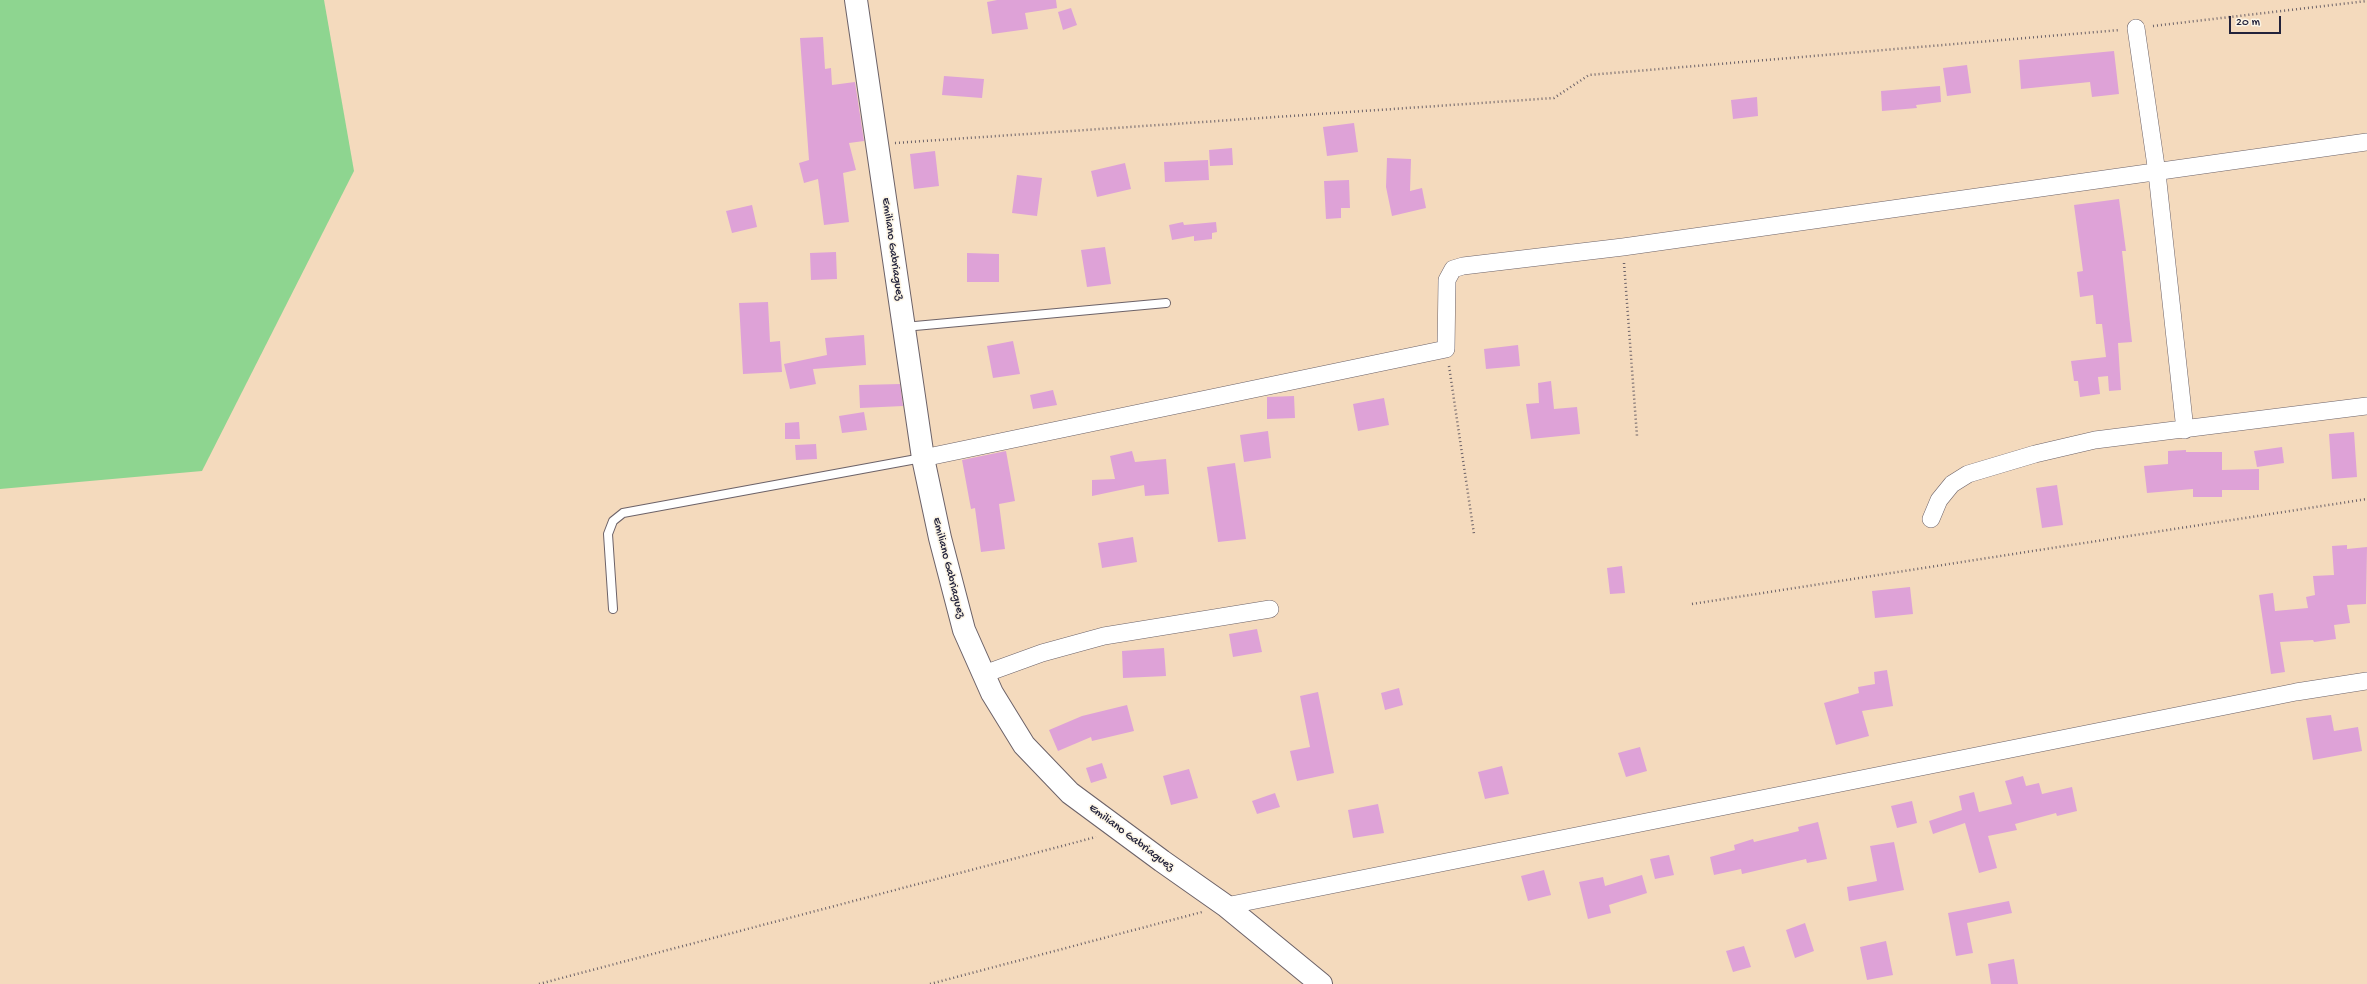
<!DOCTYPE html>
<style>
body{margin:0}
#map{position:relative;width:2367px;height:984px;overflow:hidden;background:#f4dabd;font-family:"Gochi Hand",sans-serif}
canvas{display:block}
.scale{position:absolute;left:2229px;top:16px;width:52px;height:18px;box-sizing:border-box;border:2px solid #22223b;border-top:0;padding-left:5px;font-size:12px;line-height:14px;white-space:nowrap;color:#22223b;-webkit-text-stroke:3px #fcf5e5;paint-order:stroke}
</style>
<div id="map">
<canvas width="2367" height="984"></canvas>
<div class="scale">20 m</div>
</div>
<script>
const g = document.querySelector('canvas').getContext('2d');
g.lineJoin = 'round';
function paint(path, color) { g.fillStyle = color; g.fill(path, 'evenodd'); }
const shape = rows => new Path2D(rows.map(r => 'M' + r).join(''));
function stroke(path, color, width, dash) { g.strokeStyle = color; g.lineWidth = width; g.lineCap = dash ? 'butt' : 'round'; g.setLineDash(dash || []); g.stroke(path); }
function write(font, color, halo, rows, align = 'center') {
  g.font = font + ' "Gochi Hand",sans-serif'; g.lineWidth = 3; g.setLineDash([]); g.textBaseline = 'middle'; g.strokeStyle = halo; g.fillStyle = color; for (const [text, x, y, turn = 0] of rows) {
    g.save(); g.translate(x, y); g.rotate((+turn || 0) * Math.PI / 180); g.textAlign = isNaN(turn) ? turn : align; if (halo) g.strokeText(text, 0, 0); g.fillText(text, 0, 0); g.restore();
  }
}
const green = shape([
 [0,0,324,0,354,171,202,471,0,489]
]);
const building = shape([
 [997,0,1056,0,1057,8,1025,13,1028,29,992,34,987,2],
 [1071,8,1077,25,1063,30,1058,12],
 [823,37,825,69,831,68,832,85,855,82,864,141,849,143,856,170,843,173,849,222,824,225,818,179,804,183,799,163,809,160,800,38],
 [2114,51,2119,94,2092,97,2090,82,2021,89,2019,60],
 [1967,65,1971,93,1947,96,1943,68],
 [944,76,984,79,982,98,942,95],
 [1940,86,1941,102,1916,105,1917,108,1882,111,1881,91],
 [1757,97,1758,116,1733,119,1731,100],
 [1354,123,1358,152,1327,156,1323,127],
 [1232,148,1233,165,1210,166,1209,150],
 [935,151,939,186,914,189,910,154],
 [1387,158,1411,159,1410,191,1422,188,1426,208,1392,216,1386,187],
 [1208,160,1209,180,1165,182,1164,162],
 [1125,163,1131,189,1097,197,1091,171],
 [1017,175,1042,178,1037,216,1012,213],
 [1349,180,1350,208,1341,208,1341,218,1326,219,1324,181],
 [2119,199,2126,251,2122,251,2132,342,2118,343,2121,390,2109,391,2108,376,2098,377,2100,394,2080,397,2078,381,2074,381,2071,361,2106,357,2102,324,2096,324,2093,295,2080,297,2077,272,2083,271,2074,205],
 [752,205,757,227,732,233,726,211],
 [1183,222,1184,225,1216,222,1217,232,1212,233,1212,239,1194,241,1194,236,1172,240,1169,225],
 [1105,247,1111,284,1087,287,1081,250],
 [836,252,837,279,811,280,810,253],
 [967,253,999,254,999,282,967,282],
 [768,302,770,342,780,341,782,372,743,374,739,303],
 [864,335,866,365,813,369,816,384,790,389,784,364,827,355,825,338],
 [1013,341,1020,374,993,378,987,346],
 [1518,345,1520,366,1486,369,1484,349],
 [1551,381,1554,409,1577,407,1580,434,1531,439,1526,404,1539,403,1538,383],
 [900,384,903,406,860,408,859,385],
 [1053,390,1057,405,1033,409,1030,395],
 [1294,396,1295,418,1267,419,1267,397],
 [1384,398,1389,425,1358,431,1353,404],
 [864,412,867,430,842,433,839,416],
 [799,422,800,439,785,439,785,423],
 [1268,431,1271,458,1244,462,1240,435],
 [2354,432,2357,477,2332,479,2329,434],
 [816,444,817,459,796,460,795,445],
 [2282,447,2284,463,2257,467,2254,451],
 [2186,450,2186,452,2222,452,2222,470,2259,469,2259,490,2222,490,2222,497,2193,497,2193,489,2147,493,2144,466,2168,464,2168,451],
 [1006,451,1015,501,999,504,1005,549,981,552,975,508,971,509,962,460],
 [1132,451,1135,462,1166,459,1169,494,1145,496,1144,485,1092,496,1092,480,1115,479,1110,456],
 [1235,463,1246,539,1218,542,1207,467],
 [2057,485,2063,525,2042,528,2036,488],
 [1133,537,1137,562,1102,568,1098,543],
 [2347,545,2347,549,2367,547,2366,604,2347,605,2350,623,2334,625,2336,639,2314,642,2313,640,2280,642,2285,672,2271,674,2259,595,2273,593,2275,611,2308,608,2306,597,2315,595,2313,576,2334,575,2332,546],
 [1622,566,1625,593,1610,594,1607,568],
 [1910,587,1913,614,1875,618,1872,591],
 [1257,629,1262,652,1233,657,1229,634],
 [1164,648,1166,676,1123,678,1122,651],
 [1887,670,1893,706,1862,711,1869,736,1836,745,1824,703,1859,693,1858,687,1875,684,1874,672],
 [1399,688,1403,705,1385,710,1381,693],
 [1318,692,1334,773,1297,781,1290,751,1310,747,1300,696],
 [1127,705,1134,731,1092,741,1091,737,1058,751,1049,730,1082,716],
 [2331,715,2334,731,2358,727,2362,751,2313,760,2306,718],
 [1640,747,1647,771,1626,777,1618,753],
 [1102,763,1107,778,1091,783,1086,768],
 [1502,766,1509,794,1485,799,1478,772],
 [1189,769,1198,798,1171,805,1163,776],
 [2023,776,2026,786,2039,783,2042,794,2072,787,2077,811,2057,816,2056,813,2015,824,2017,830,1988,836,1997,868,1979,873,1965,823,1933,834,1929,821,1962,810,1959,796,1974,792,1979,812,2012,804,2005,781],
 [1275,793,1280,807,1257,814,1252,801],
 [1912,801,1917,823,1897,828,1891,806],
 [1378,804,1384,833,1353,838,1348,810],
 [1818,822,1827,859,1807,863,1806,859,1742,874,1741,869,1714,875,1710,857,1735,850,1734,845,1753,839,1754,842,1799,831,1798,827],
 [1894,842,1904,890,1849,901,1847,887,1877,881,1870,846],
 [1669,855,1674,875,1655,879,1650,859],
 [1544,870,1551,895,1528,901,1521,876],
 [1642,875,1647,893,1609,905,1611,913,1588,919,1579,882,1603,877,1605,886],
 [2009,901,2012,913,1967,923,1973,953,1956,956,1948,913],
 [1805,923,1814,951,1795,958,1786,930],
 [1886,941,1893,975,1867,980,1860,947],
 [1744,946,1751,967,1733,972,1726,951],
 [2014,959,2018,984,1991,984,1988,964]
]);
const path = shape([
 [2153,26,2367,1],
 [895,143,1554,98,1589,75,2120,30],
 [1624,263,1637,436],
 [1449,366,1474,534],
 [1692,604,2367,499],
 [539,984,1096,837],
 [930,984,1202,912]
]);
const lane = shape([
 [904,327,1166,303],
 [613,609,608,534,613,521,623,513,922,458]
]);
const street = shape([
 [2136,28,2157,173,2185,430],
 [923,458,1446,349,1447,280,1453,269,1463,266,1623,247,2367,142],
 [1931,519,1939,500,1952,484,1968,474,2035,454,2095,440,2367,406],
 [984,674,1042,653,1104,636,1270,609],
 [1226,906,2296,692,2367,681]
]);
const secondary = shape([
 [856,0,923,458,940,538,964,630,992,693,1024,745,1070,793,1162,861,1226,906,1321,984]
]);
const streetNames = [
 ["Emiliano Gabriaguez",892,249,82],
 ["Emiliano Gabriaguez",948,568,76],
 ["Emiliano Gabriaguez",1131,838,37]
];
paint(green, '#8ed590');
paint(building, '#dea2d7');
stroke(lane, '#6c6268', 10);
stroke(street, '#6c6268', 18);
stroke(secondary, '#6c6268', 24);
stroke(path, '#6c6268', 2.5, [1, 3]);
stroke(lane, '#fff', 8);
stroke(street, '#fff', 17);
stroke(secondary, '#fff', 22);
write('12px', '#22223b', '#fcf5e5', streetNames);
</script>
